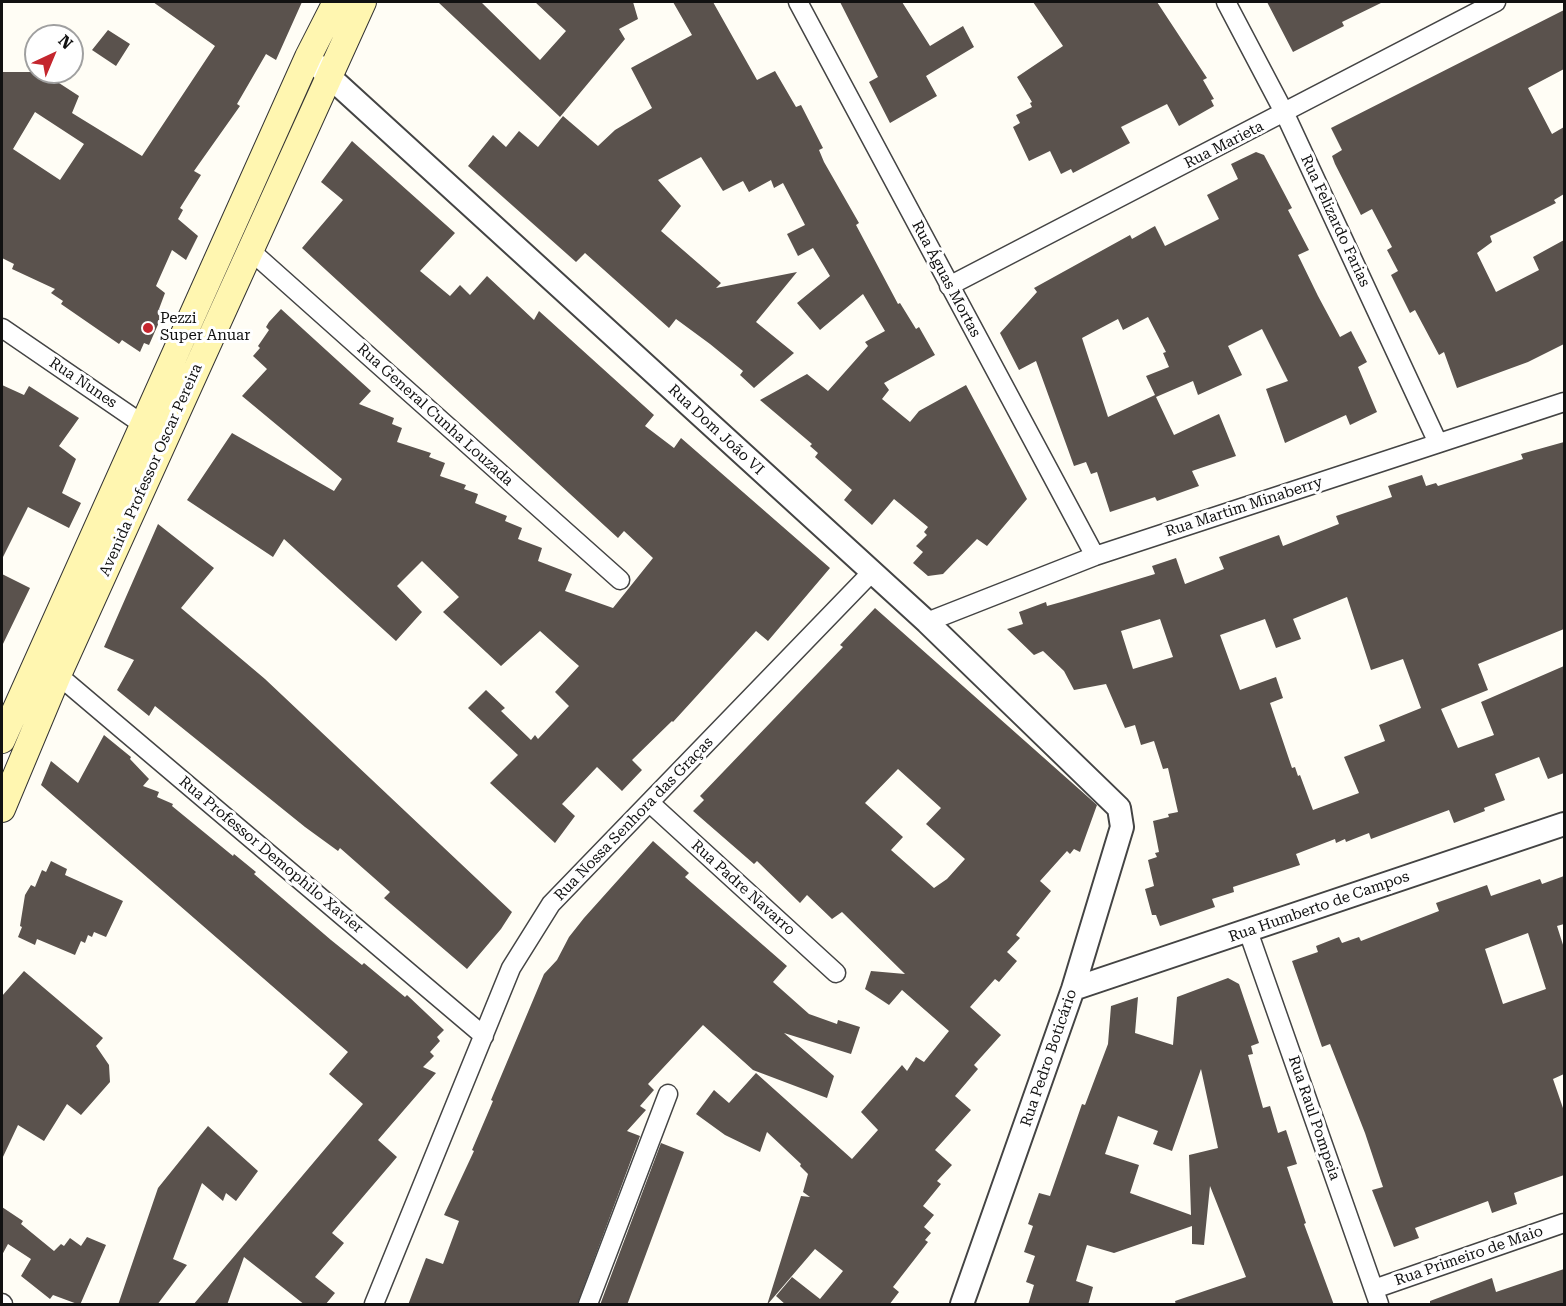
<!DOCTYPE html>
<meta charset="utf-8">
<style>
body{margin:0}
#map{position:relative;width:1566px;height:1306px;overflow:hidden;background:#fffdf5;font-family:"Roboto Serif",serif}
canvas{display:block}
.frame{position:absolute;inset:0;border:3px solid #111;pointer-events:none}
.north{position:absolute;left:24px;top:24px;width:60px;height:60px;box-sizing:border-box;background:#fff;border:2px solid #a0a0a0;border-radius:50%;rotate:44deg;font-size:16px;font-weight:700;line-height:24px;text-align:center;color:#111}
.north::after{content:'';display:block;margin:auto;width:21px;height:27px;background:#c4262e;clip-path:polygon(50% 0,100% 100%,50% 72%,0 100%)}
</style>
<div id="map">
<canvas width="1566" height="1306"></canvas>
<div class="frame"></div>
<div class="north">N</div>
</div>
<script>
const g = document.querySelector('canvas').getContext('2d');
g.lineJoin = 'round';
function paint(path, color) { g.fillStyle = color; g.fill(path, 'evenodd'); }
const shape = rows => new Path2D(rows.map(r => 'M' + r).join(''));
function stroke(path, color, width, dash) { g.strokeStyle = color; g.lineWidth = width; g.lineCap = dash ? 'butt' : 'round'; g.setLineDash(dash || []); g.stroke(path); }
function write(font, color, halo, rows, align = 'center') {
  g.font = font + ' "Roboto Serif",serif'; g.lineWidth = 6; g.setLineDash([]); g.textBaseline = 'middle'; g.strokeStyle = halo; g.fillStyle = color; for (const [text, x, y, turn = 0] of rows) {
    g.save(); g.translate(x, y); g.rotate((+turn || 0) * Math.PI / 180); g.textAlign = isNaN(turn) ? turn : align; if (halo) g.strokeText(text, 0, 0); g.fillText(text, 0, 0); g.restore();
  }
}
const building = shape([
 [153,2,302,2,276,60,266,54,237,104,240,106,194,171,201,175,180,208,183,210,178,219,198,236,186,260,172,250,156,286,165,293,159,309,164,311,149,345,144,343,140,352,122,340,119,344,61,304,63,301,51,293,55,289,12,269,14,264,2,258,2,72,42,72,79,96,72,113,142,156,215,46],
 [35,112,84,144,60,180,13,149],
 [438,2,481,2,540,60,566,31,535,2,633,2,638,19,619,29,625,39,560,117],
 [673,2,713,2,757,80,775,71,796,107,801,105,823,148,819,150,824,162,859,223,856,225,898,304,900,303,916,329,919,327,935,355,884,383,889,390,882,399,910,422,919,411,966,385,1027,499,987,546,977,539,943,574,928,576,913,563,923,552,916,546,927,535,924,532,928,527,894,499,872,525,844,500,852,490,815,457,818,453,810,446,812,444,760,400,807,374,828,391,868,346,865,342,885,331,863,294,820,330,797,303,830,276,813,248,798,256,787,234,805,225,783,183,774,188,771,180,749,192,743,181,723,191,701,157,658,180,681,206,661,231,721,283,716,288,797,272,756,322,794,353,754,388,740,375,743,371,710,344,676,319,669,328,585,253,576,262,468,166,493,135,506,147,519,131,538,147,563,116,598,146,615,130,652,108,631,68,692,35],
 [840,2,902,2,930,46,963,26,974,47,926,76,937,96,890,123,869,82,878,77],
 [1033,2,1157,2,1207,78,1203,80,1214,99,1211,100,1214,106,1179,126,1167,104,1121,127,1130,143,1073,173,1071,169,1061,174,1050,151,1029,161,1013,127,1020,123,1016,115,1032,107,1030,103,1032,102,1017,77,1063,46],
 [1267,2,1383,2,1342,22,1344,26,1293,52],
 [1564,10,1564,69,1528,88,1552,134,1564,127,1564,194,1554,200,1556,203,1490,236,1492,242,1477,253,1496,292,1539,270,1533,257,1564,240,1564,344,1528,362,1457,388,1444,352,1439,355,1415,310,1410,313,1391,275,1398,271,1387,250,1392,247,1372,209,1361,215,1335,164,1332,156,1342,150,1331,128],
 [108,30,130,44,116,66,92,50],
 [352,141,455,233,420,271,450,296,460,285,470,295,487,276,534,320,539,311,654,415,645,426,674,448,681,438,830,568,768,641,756,631,673,722,672,721,632,760,642,770,622,791,597,767,562,804,575,816,555,843,490,783,518,755,468,708,486,690,505,708,501,711,531,740,535,735,538,739,569,706,555,692,579,666,571,659,540,631,501,666,443,612,459,597,422,561,397,586,422,612,396,641,284,539,273,557,187,500,232,433,334,491,342,479,242,396,267,369,253,356,260,348,258,346,269,330,266,327,269,322,281,309,371,391,359,404,394,418,392,424,402,428,397,442,431,453,429,457,445,463,440,476,466,485,464,489,478,494,475,503,507,516,505,521,522,528,518,539,542,548,538,561,572,574,565,591,613,608,653,558,624,531,618,538,302,248,343,200,321,182],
 [1256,152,1264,155,1292,208,1288,210,1309,250,1298,255,1318,296,1340,337,1351,331,1367,362,1358,367,1377,412,1350,425,1346,415,1285,443,1266,389,1288,381,1262,329,1228,346,1242,375,1198,395,1193,381,1156,397,1174,435,1219,414,1236,456,1192,471,1199,486,1157,501,1155,497,1110,512,1097,472,1091,474,1086,462,1074,466,1036,361,1019,370,1000,333,1037,292,1034,288,1130,235,1132,239,1155,226,1165,246,1219,219,1207,195,1238,179,1231,164],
 [1148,317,1166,352,1163,353,1169,367,1146,376,1155,395,1108,417,1082,338,1118,319,1123,330],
 [2,385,24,395,29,386,79,418,59,446,76,459,62,493,81,503,69,528,28,507,2,559],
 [1564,442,1564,629,1478,664,1488,690,1441,709,1458,748,1494,735,1481,702,1564,666,1564,773,1548,779,1539,757,1495,774,1505,800,1484,808,1485,811,1454,823,1449,810,1371,839,1369,833,1346,842,1345,839,1336,843,1335,839,1296,854,1300,865,1233,887,1234,892,1212,899,1215,907,1160,926,1156,915,1152,915,1145,889,1154,886,1148,860,1157,857,1155,853,1159,852,1153,821,1169,817,1168,814,1178,812,1168,768,1163,769,1154,741,1141,745,1135,725,1125,728,1106,684,1074,690,1064,671,1043,651,1034,655,1007,629,1023,624,1019,612,1046,602,1047,606,1072,599,1155,574,1152,566,1176,558,1185,584,1224,569,1219,557,1279,535,1283,546,1339,524,1336,516,1392,497,1388,486,1422,475,1426,486,1436,483,1438,486,1523,459,1521,454],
 [1347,597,1371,670,1403,659,1421,708,1379,725,1385,741,1344,757,1359,793,1313,810,1300,775,1298,776,1295,767,1292,768,1270,703,1283,698,1276,677,1240,690,1220,635,1265,619,1276,648,1301,639,1293,619],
 [1160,619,1173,657,1133,669,1121,631],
 [158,524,214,568,181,608,265,679,512,912,501,929,467,969,384,898,390,892,340,848,338,851,305,827,155,706,149,716,117,690,134,660,104,647],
 [2,574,30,588,2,646],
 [875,608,1097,805,1080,852,1074,849,1070,854,1067,851,1040,881,1051,891,1016,935,1020,938,1007,952,1017,961,999,982,995,979,970,1007,1001,1035,974,1065,978,1069,955,1096,971,1110,935,1150,952,1165,937,1181,941,1184,923,1206,934,1215,924,1227,931,1233,925,1240,928,1242,893,1287,899,1292,889,1305,786,1305,776,1296,792,1277,820,1299,843,1271,815,1249,767,1305,801,1196,810,1197,803,1192,808,1174,800,1166,801,1164,767,1132,760,1152,725,1135,696,1114,714,1090,729,1103,756,1073,852,1159,878,1130,861,1112,902,1065,907,1071,916,1057,924,1062,949,1031,902,990,889,1005,865,989,871,971,905,974,842,912,832,919,807,895,800,903,757,861,754,864,693,811,704,800,700,796,843,647,840,645],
 [898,769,941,808,926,824,965,859,947,879,934,888,891,850,903,837,865,803],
 [104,735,131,757,130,759,149,779,143,786,159,792,157,797,173,804,172,806,233,856,234,854,256,872,254,874,331,940,362,965,364,963,405,997,407,995,444,1030,437,1037,440,1041,430,1052,434,1056,423,1067,436,1073,378,1140,397,1157,332,1233,344,1243,315,1277,335,1293,325,1305,305,1305,244,1257,227,1305,193,1305,363,1104,329,1074,348,1052,41,785,51,761,78,783],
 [653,841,689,873,685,877,787,966,773,982,809,1014,837,1024,838,1020,860,1027,851,1054,784,1033,834,1076,827,1098,753,1070,703,1025,648,1084,654,1090,640,1106,646,1110,627,1131,640,1136,577,1305,408,1305,426,1258,443,1264,459,1221,444,1215,474,1151,472,1150,493,1101,491,1100,544,974,557,960,569,937,584,918],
 [51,861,67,869,65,875,123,901,106,937,94,932,92,937,88,935,85,943,81,941,75,955,37,939,35,945,18,937,22,927,20,926,25,895,31,885,35,887,42,870,46,872],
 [1564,876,1564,924,1557,926,1564,948,1564,1074,1553,1079,1564,1111,1564,1175,1514,1193,1517,1204,1492,1213,1488,1201,1415,1228,1419,1238,1394,1247,1372,1190,1383,1187,1365,1133,1330,1044,1322,1047,1292,961,1318,952,1316,946,1339,937,1342,943,1359,937,1361,941,1439,911,1436,903,1487,885,1491,896,1540,879,1542,884],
 [1528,933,1546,989,1503,1004,1485,949],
 [24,971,103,1038,96,1046,109,1065,110,1082,81,1115,67,1104,44,1141,18,1125,2,1159,2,996],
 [1228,978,1239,984,1259,1043,1251,1046,1253,1054,1248,1055,1263,1108,1270,1106,1278,1133,1286,1130,1297,1164,1287,1167,1306,1223,1304,1224,1334,1305,1176,1305,1175,1301,1246,1277,1210,1186,1204,1245,1192,1244,1192,1226,1114,1253,1087,1245,1076,1281,1093,1287,1088,1305,1028,1305,1034,1285,1026,1282,1035,1256,1024,1252,1033,1226,1028,1224,1039,1193,1050,1196,1082,1104,1085,1105,1108,1044,1111,1006,1138,997,1135,1033,1173,1045,1177,997],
 [1201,1069,1218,1148,1189,1155,1191,1215,1130,1193,1139,1165,1105,1154,1118,1116,1158,1131,1153,1144,1172,1151],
 [208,1126,258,1171,236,1201,226,1193,223,1201,202,1183,173,1259,187,1265,157,1305,118,1305,158,1188],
 [661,1143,684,1152,627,1305,600,1305],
 [2,1207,23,1221,21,1224,54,1251,61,1244,64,1246,70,1238,81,1246,87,1237,106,1245,80,1305,53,1295,50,1299,21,1276,31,1259,8,1244,2,1255],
 [1564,1269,1564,1305,1430,1305,1430,1301,1492,1278,1496,1292]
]);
const minor = shape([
 [798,2,1095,556],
 [1226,2,1285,114,1438,443],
 [251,251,620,580],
 [949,286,1496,2],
 [2,328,151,430],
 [927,622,1095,556,1564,402],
 [58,675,484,1036],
 [650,803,836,973],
 [1248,931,1379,1304],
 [1374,1289,1564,1223],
 [2,1303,3,1304],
 [374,1304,511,968,551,904,871,573],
 [588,1304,668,1094]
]);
const tertiary = shape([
 [308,57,927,622,1119,808,1122,827,1073,989,962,1304],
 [1073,989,1564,824]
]);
const secondary = shape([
 [2,740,308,57,336,2],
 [2,809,58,675,363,2]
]);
const markers = [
 [148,328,6,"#c4262e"]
];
const streetNames = [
 ["Rua Marieta",1224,145,-27],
 ["Rua Felizardo Farias",1335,221,65],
 ["Rua Águas Mortas",946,279,62],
 ["Rua Nunes",83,383,34],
 ["Rua General Cunha Louzada",435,415,42],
 ["Rua Dom João VI",716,430,43],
 ["Avenida Professor Oscar Pereira",151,470,-66],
 ["Rua Martim Minaberry",1244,507,-18],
 ["Rua Nossa Senhora das Graças",634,819,-46],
 ["Rua Professor Demophilo Xavier",271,855,40],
 ["Rua Padre Navarro",743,888,42],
 ["Rua Humberto de Campos",1319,907,-19],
 ["Rua Pedro Boticário",1049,1058,-71],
 ["Rua Raul Pompeia",1314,1118,71],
 ["Rua Primeiro de Maio",1469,1256,-19]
];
const poiNames = [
 ["Pezzi",160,319],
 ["Super Anuar",160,336]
];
paint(building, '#5a524d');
stroke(minor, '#444', 21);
stroke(tertiary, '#444', 26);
stroke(secondary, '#333', 28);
stroke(minor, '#fff', 18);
stroke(tertiary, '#fff', 22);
stroke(secondary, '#fff6b0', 26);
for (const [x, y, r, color] of markers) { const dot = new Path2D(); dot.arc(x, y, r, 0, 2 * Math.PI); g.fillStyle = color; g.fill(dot); stroke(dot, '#fff', 2); }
write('15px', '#111', '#fff', streetNames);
write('15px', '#111', '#fff', poiNames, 'left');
</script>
